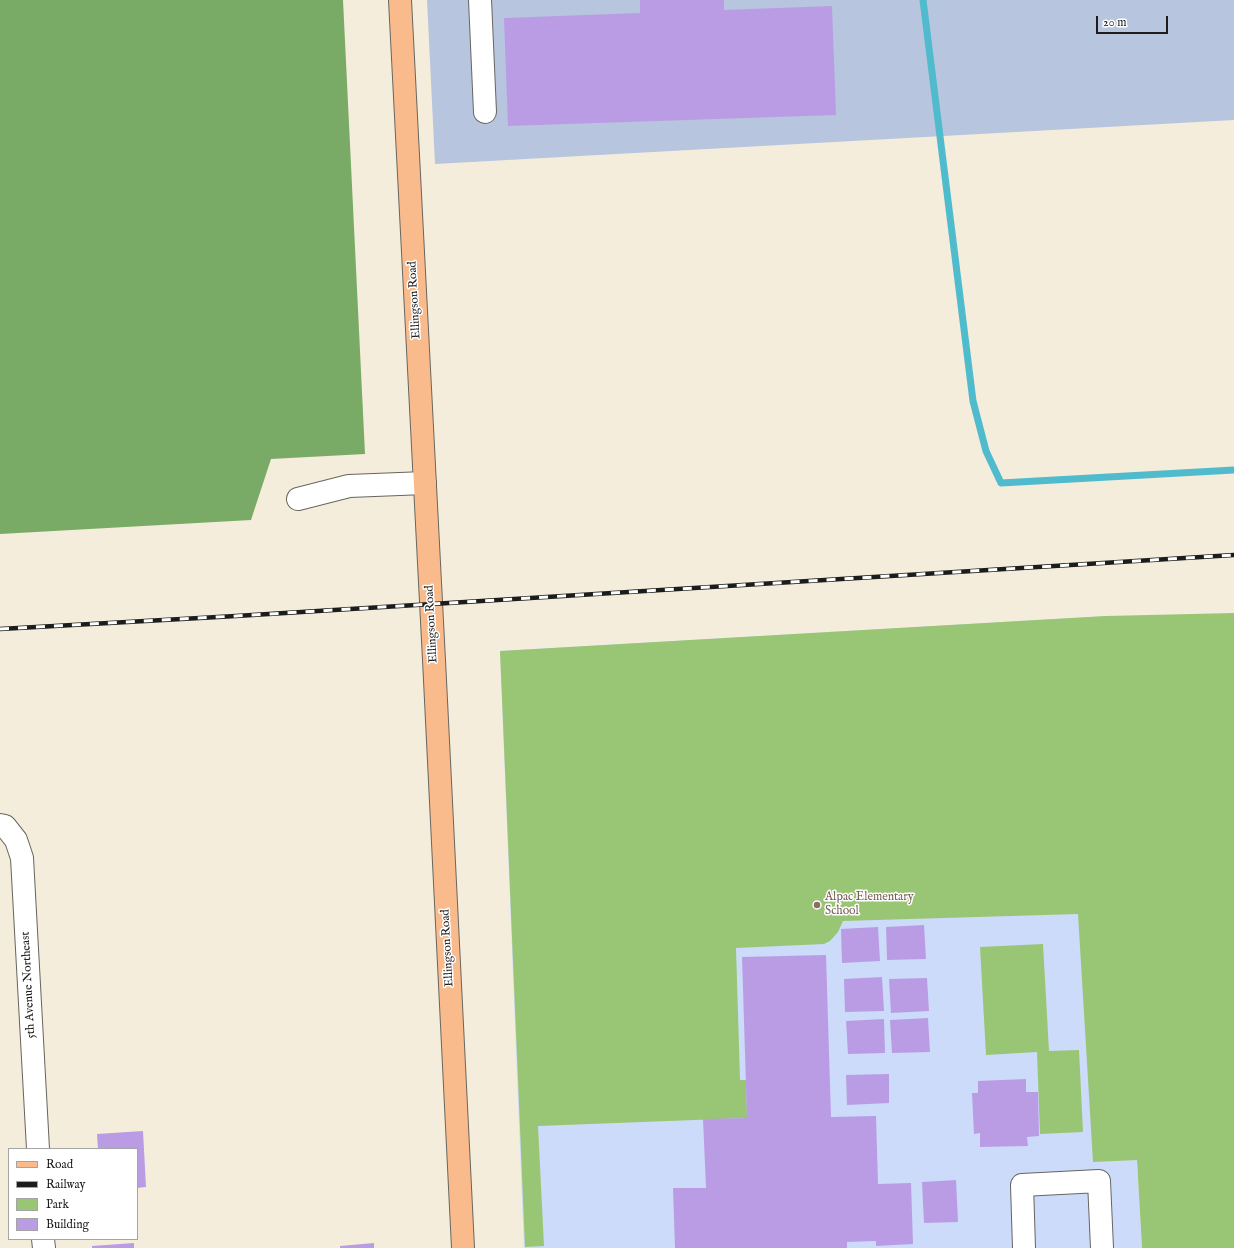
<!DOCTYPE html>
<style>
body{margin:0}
#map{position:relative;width:1234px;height:1248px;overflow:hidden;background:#f5eddb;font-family:"IM FELL English",serif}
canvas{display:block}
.legend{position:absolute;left:8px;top:1148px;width:130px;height:92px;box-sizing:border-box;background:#fff;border:1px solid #a4a4a4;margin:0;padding:5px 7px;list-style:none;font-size:12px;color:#1c1c1c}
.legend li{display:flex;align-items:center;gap:8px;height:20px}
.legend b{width:20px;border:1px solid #a4a4a4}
.scale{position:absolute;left:1096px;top:16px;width:72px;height:18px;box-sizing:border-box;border:2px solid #1c1c1c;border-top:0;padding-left:5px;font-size:12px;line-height:14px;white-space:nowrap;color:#1c1c1c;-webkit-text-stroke:3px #fff;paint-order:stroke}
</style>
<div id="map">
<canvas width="1234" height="1248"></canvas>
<ul class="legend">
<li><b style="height:5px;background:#fabb8c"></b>Road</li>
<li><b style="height:5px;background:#1c1c1c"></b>Railway</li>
<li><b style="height:11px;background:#99c674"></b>Park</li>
<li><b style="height:11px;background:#ba9ce4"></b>Building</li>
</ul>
<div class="scale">20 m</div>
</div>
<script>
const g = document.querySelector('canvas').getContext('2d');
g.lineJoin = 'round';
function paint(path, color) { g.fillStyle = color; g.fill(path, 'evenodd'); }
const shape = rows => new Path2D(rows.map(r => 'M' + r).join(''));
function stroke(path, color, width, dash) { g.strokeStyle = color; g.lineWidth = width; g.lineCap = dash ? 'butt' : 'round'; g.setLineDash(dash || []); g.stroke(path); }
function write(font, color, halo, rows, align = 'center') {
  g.font = font + ' "IM FELL English",serif'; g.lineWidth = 3; g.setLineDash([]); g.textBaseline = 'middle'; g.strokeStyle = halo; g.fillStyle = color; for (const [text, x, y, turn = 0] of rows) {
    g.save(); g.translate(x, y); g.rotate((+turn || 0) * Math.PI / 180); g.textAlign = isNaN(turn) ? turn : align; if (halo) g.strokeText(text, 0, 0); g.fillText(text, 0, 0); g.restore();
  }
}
const built = shape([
 [1106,616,1142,1248,524,1248,500,651]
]);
const industrial = shape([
 [427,0,1234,0,1234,120,435,164]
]);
const green = shape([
 [1234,613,1234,1248,1142,1248,1137,1160,1093,1162,1078,914,843,921,838,932,830,941,824,944,736,948,740,1080,746,1080,747,1118,538,1126,544,1246,525,1247,500,651,1106,616],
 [1043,944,1049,1051,1079,1050,1083,1132,1040,1134,1037,1052,986,1055,980,947]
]);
const forest = shape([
 [0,0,343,0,365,454,271,459,251,520,0,534]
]);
const stream = shape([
 [923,0,973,401,986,451,1001,483,1234,470]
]);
const building = shape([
 [640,0,724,0,724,10,832,6,836,115,508,126,504,18,640,13],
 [924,925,926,959,887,960,886,927],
 [878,927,880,961,842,963,841,929],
 [826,955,831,1117,876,1116,878,1184,911,1183,913,1244,876,1246,876,1241,847,1242,847,1248,675,1248,673,1188,706,1188,703,1119,747,1118,742,957],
 [882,977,884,1011,845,1012,844,979],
 [927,978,929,1011,891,1013,889,979],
 [928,1018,930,1052,892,1053,890,1020],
 [884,1019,885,1053,848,1054,846,1021],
 [889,1074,889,1103,847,1105,846,1075],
 [1026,1079,1026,1092,1038,1092,1039,1136,1027,1137,1028,1146,980,1147,980,1133,974,1134,972,1093,978,1093,978,1081],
 [143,1131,146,1187,137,1188,137,1149,98,1149,97,1134],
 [956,1180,958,1222,924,1223,922,1182],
 [134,1243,134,1248,92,1248,92,1246],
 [374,1243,374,1248,340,1248,340,1246]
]);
const minor = shape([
 [480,0,485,112],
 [298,499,349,486,425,483],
 [0,825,5,826,16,840,22,858,38,1149],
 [43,1239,44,1248],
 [1024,1248,1022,1185,1099,1181,1102,1248]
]);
const major = shape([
 [400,0,434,660,463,1248]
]);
const rail = shape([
 [0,629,236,616,1234,555]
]);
const markers = [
 [817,905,4,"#8d6e63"]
];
const streetNames = [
 ["Ellingson Road",415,300,-93],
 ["Ellingson Road",432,624,-93],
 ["Ellingson Road",448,948,-93],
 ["5th Avenue Northeast",29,985,-93]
];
const educationNames = [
 ["Alpac Elementary",825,898],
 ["School",825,912]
];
paint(built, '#ccdbfa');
paint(industrial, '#b8c5de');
paint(green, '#99c674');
paint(forest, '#7aab66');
stroke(stream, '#51bbce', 7);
paint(building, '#ba9ce4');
stroke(minor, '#68655f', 24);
stroke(major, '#68655f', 24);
stroke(minor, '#fff', 22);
stroke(major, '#fabb8c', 22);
stroke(rail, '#1c1c1c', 4.5);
stroke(rail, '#fff', 3, [9]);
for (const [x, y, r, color] of markers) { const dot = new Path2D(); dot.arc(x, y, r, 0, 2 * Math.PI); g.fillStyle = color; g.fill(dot); stroke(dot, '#fff', 1.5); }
write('12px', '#1c1c1c', '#fff', streetNames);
write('12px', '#785e54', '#fff', educationNames, 'left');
</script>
